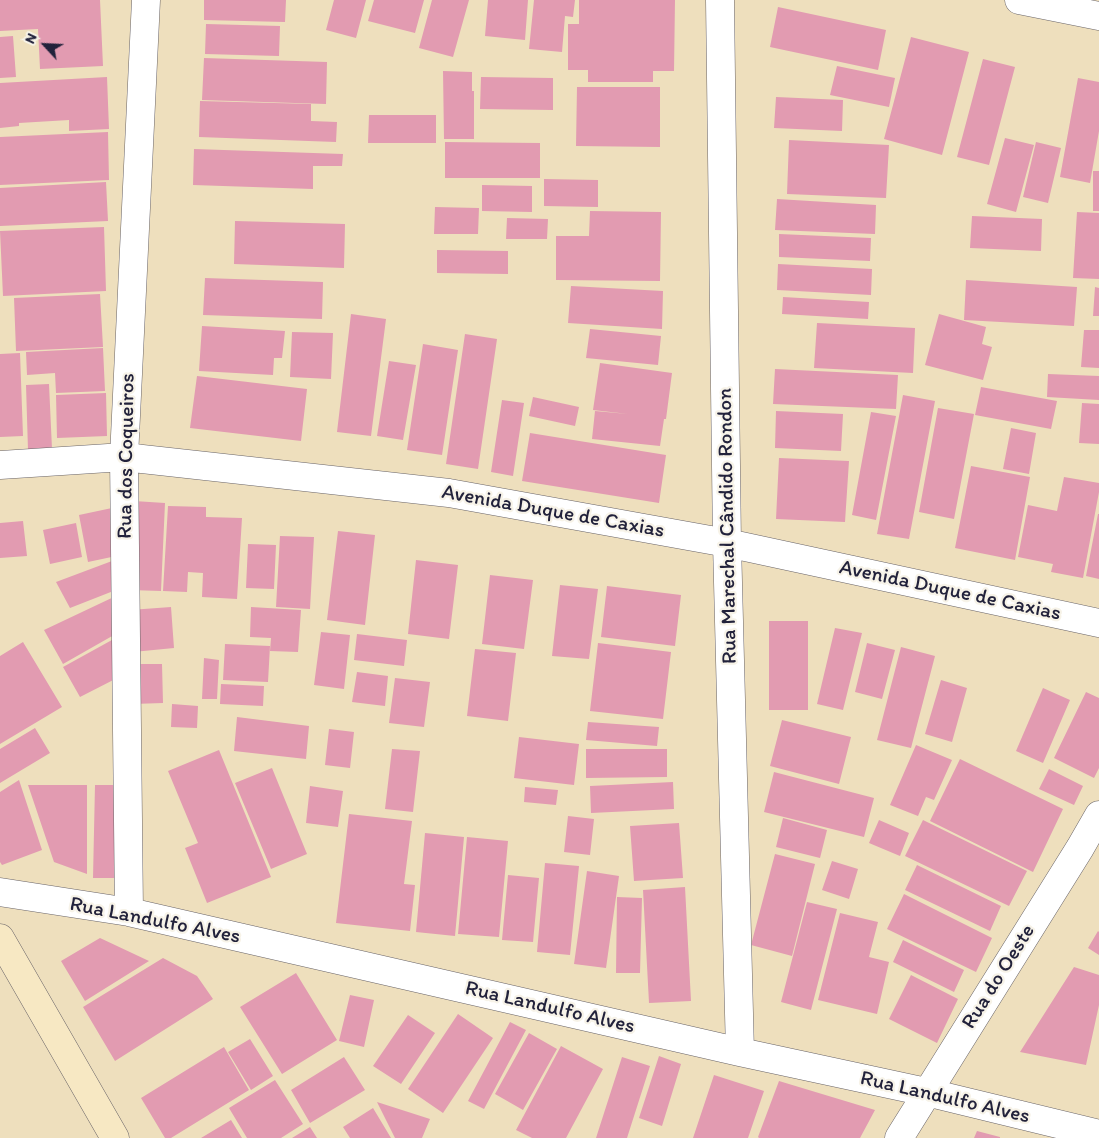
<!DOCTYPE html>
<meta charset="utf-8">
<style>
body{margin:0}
#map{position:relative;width:1099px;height:1138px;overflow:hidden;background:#eedfbd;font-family:Itim,sans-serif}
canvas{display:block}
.north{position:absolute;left:20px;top:20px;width:50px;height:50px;-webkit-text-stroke:4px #f7f3e8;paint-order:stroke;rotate:295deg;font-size:14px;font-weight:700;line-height:20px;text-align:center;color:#22223b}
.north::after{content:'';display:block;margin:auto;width:18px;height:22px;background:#22223b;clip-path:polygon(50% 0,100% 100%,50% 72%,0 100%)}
</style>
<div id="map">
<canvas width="1099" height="1138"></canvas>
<div class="north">N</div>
</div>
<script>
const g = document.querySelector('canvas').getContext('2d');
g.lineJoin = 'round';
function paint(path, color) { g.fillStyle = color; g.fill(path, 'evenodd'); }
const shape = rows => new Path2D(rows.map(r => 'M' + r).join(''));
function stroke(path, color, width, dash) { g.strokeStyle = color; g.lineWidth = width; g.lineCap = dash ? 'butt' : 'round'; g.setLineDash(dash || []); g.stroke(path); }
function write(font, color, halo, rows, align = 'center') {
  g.font = font + ' Itim,sans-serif'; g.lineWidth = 4.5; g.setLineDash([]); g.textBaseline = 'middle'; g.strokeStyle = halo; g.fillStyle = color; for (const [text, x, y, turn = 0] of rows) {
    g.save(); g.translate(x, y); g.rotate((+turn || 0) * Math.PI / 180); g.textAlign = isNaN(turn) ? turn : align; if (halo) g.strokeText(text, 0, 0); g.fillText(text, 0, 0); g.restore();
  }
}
const building = shape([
 [0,0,100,0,103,66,40,69,38,29,0,31],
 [204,0,286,0,285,22,204,20],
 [334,0,366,0,356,38,326,30],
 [374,0,424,0,415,33,368,21],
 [432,0,469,0,453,57,419,48],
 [488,0,528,0,525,40,485,36],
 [534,0,575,0,573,17,565,16,562,52,529,49],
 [579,0,675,0,674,71,653,71,653,82,588,82,588,70,568,70,568,24,579,24],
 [778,7,886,30,878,70,770,47],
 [206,24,280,26,279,56,205,54],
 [13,36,16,77,0,78,0,37],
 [911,37,969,52,942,155,884,139],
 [204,58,327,62,326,104,202,100],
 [983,59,1015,67,989,165,957,157],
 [837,66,895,78,889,107,830,95],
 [443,71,472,72,472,91,474,91,474,139,444,139],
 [107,77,109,129,69,131,69,120,19,123,19,126,0,128,0,83],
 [481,77,553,78,553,110,480,109],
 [1078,78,1099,82,1099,131,1090,183,1060,177],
 [577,87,660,87,660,147,576,146],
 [776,97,843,100,842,131,774,128],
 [200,101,311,104,311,121,337,122,336,142,199,137],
 [369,115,436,115,436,143,368,143],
 [108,132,109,180,0,185,0,137],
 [1005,138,1034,145,1016,212,987,204],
 [789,140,889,145,886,198,787,194],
 [445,142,540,143,540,178,445,178],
 [1036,142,1061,148,1048,203,1023,197],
 [194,149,343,154,342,166,313,166,313,189,193,185],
 [1093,171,1099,171,1099,211,1093,211],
 [544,179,598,180,598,207,544,206],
 [106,182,108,221,0,226,0,188],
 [482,185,532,186,532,212,482,211],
 [777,199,876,205,875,234,775,230],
 [435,207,479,208,478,234,434,234],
 [590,211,661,212,660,281,556,280,556,236,589,236],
 [1077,212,1099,213,1099,279,1073,278],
 [972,216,1042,219,1041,251,970,248],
 [507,218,548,219,547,239,506,239],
 [235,221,345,224,344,268,234,264],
 [104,227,106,291,3,296,0,231],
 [779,234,871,238,870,261,779,257],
 [437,250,508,251,508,274,437,273],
 [778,264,872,269,871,295,777,290],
 [205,278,323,282,322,319,203,315],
 [966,280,1077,287,1074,326,964,320],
 [571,286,663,291,662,329,568,323],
 [1095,287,1099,288,1099,316,1093,316],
 [100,294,103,347,16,351,14,298],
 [783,297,869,302,868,319,782,314],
 [351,314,386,319,371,436,337,432],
 [939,314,986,327,982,344,992,347,983,380,925,365],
 [817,323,915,328,913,373,814,368],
 [202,326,285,331,282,358,274,358,273,375,199,371],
 [590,329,661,336,658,365,586,358],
 [1084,330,1099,330,1099,368,1081,367],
 [292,332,333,333,331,379,290,377],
 [465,334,497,339,478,469,446,464],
 [423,344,458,350,442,455,407,450],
 [103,348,105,391,56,393,55,373,27,375,26,352],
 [20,353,23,436,0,437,0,354],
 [389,361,416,365,403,440,377,436],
 [600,363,672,373,666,419,664,419,660,446,592,439,595,411,628,414,593,410],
 [775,369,898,375,896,409,773,404],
 [1048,374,1099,376,1099,400,1047,397],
 [197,376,307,389,301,441,190,428],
 [49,384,52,449,28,450,26,385],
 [981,387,1057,401,1051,429,975,415],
 [106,393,107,436,57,438,56,395],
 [903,395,935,401,909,539,877,534],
 [533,397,579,407,575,426,529,416],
 [502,400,524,403,513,476,491,472],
 [1082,403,1099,404,1099,444,1079,443],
 [938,408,974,414,954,519,919,512],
 [776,411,843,414,841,451,775,448],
 [871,412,896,416,876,520,852,515],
 [1011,428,1036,433,1029,474,1003,469],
 [530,433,666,455,659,503,522,481],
 [779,458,849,461,845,522,776,519],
 [971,466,1030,477,1015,560,955,548],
 [1064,477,1099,483,1099,492,1083,578,1051,572,1053,564,1018,557,1028,505,1057,511],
 [134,501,165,503,161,591,130,590],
 [168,506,206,507,206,517,242,518,237,599,202,597,203,573,188,572,187,592,163,591],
 [112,508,121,555,88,562,79,515],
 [1098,514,1099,514,1099,579,1086,576],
 [23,521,27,556,0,558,0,523],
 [76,523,82,557,50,564,43,530],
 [338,531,375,535,365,625,327,620],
 [280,536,314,537,310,609,276,607],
 [248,544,276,545,274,589,246,588],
 [120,558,121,588,70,608,56,582],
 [416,560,458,565,449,639,408,634],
 [490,575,533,580,524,649,482,644],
 [560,585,598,589,589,659,552,656],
 [607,586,681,595,675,646,601,637],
 [118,595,121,631,63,664,44,630],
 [171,607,174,648,133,652,130,610],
 [251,607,301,610,298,652,270,651,271,638,250,637],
 [769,621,808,621,808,710,769,710],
 [835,628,862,633,843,710,817,704],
 [321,632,350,635,344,689,314,685],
 [357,634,407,640,404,666,354,660],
 [121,635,125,674,80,697,63,667],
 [23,642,62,707,0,744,0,656],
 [598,643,671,652,663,719,590,711],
 [867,643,895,650,882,699,855,692],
 [225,644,270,646,268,682,223,680],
 [901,647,935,656,911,748,877,740],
 [475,649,516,653,508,721,467,716],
 [204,658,219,660,217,699,202,699],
 [132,664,162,664,163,703,133,704],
 [357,672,388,676,385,706,352,702],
 [395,678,430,682,424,727,389,723],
 [941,680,967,688,952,742,925,734],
 [221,684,264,686,263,706,220,704],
 [1043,688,1070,700,1043,763,1016,751],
 [1086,692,1099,698,1099,768,1094,778,1054,758],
 [172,704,198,706,197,728,171,727],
 [237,717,309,726,306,759,234,751],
 [782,720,851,737,839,784,770,766],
 [588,722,659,727,657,746,586,740],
 [35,728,50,753,0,783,0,749],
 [329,729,354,732,350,768,325,765],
 [519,737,579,744,574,785,514,778],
 [916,745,952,760,934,800,926,797,918,816,890,805],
 [392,749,420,751,413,812,385,809],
 [586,749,667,749,667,777,586,778],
 [219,750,271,877,207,903,185,848,198,843,168,771],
 [960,759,1063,809,1033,872,930,821],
 [272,768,307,854,271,869,235,783],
 [1049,769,1083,786,1074,805,1039,789],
 [774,772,874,798,864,837,764,812],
 [19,780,42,850,2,865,0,862,0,792],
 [673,782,674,809,591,813,590,786],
 [28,785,87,785,87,874,54,862],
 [95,785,119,785,117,878,93,878],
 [310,786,343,791,338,827,306,823],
 [525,787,558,790,556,805,524,802],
 [349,814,412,821,404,884,415,885,410,931,336,923],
 [568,816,594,819,590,855,564,852],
 [783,818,827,830,820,858,776,847],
 [879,820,909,833,900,856,869,843],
 [923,820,1027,871,1009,906,905,856],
 [679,823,683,878,634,881,630,826],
 [425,833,464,837,455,936,416,932],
 [467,837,508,841,499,937,458,934],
 [775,854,815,864,792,956,751,945],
 [832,861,858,869,849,899,822,890],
 [545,863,579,866,570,955,537,952],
 [917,865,1001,906,990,931,905,890],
 [587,871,619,876,606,968,574,964],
 [508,875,539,878,533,942,502,940],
 [685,887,691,1001,649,1003,643,890],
 [904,894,992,938,976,972,887,929],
 [617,897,642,898,640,973,616,973],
 [807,902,837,909,811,1010,781,1002],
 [840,913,878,922,869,957,889,962,877,1014,818,1000],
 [1098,931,1099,932,1099,955,1088,948],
 [100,938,149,961,85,1001,61,961],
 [903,940,964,970,954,992,893,962],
 [163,958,197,976,213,999,115,1061,83,1007],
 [1074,967,1099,975,1099,1005,1086,1065,1020,1052],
 [296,973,337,1040,282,1074,240,1007],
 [911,975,958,999,937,1043,889,1019],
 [350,995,374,1000,364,1047,339,1041],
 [458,1014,493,1038,443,1113,408,1089],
 [408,1015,435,1033,401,1084,373,1066],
 [510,1022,526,1030,484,1109,468,1101],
 [529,1033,557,1049,523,1110,495,1094],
 [250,1039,273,1076,251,1090,228,1052],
 [561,1046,603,1069,566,1138,532,1138,516,1130],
 [224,1047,249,1090,171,1138,165,1138,141,1098],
 [659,1056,681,1064,662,1126,639,1118],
 [344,1057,365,1090,310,1123,291,1090],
 [622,1057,650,1066,627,1138,596,1138],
 [714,1075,764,1091,748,1138,693,1138],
 [275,1080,303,1124,281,1138,247,1138,229,1108],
 [779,1081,875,1110,860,1138,759,1138,758,1137],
 [377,1102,430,1119,422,1138,395,1138],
 [373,1108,391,1138,350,1138,343,1127],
 [231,1120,242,1138,201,1138],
 [310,1127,317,1138,292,1138],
 [977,1131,1000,1137,1000,1138,974,1138]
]);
const street = shape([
 [720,0,727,543,740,1052],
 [1019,0,1099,16],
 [0,465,124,457,449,493,727,543,1099,623],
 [0,892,129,912,740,1052,926,1092,1099,1134],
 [129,912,124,457,146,0],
 [899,1138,1080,848,1099,815]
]);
const secondary = shape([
 [0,938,115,1138]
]);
const streetNames = [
 ["Rua dos Coqueiros",127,456,-89],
 ["Avenida Duque de Caxias",553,512,10],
 ["Rua Marechal Cândido Rondon",728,526,-91],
 ["Avenida Duque de Caxias",950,591,12],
 ["Rua Landulfo Alves",155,921,11],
 ["Rua do Oeste",999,977,-58],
 ["Rua Landulfo Alves",550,1008,13],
 ["Rua Landulfo Alves",945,1098,13]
];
paint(building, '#e29bb1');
stroke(street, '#696468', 29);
stroke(secondary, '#696468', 29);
stroke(street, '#fff', 28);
stroke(secondary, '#f7e8c3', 28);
write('21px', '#22223b', '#f7f3e8', streetNames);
</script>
